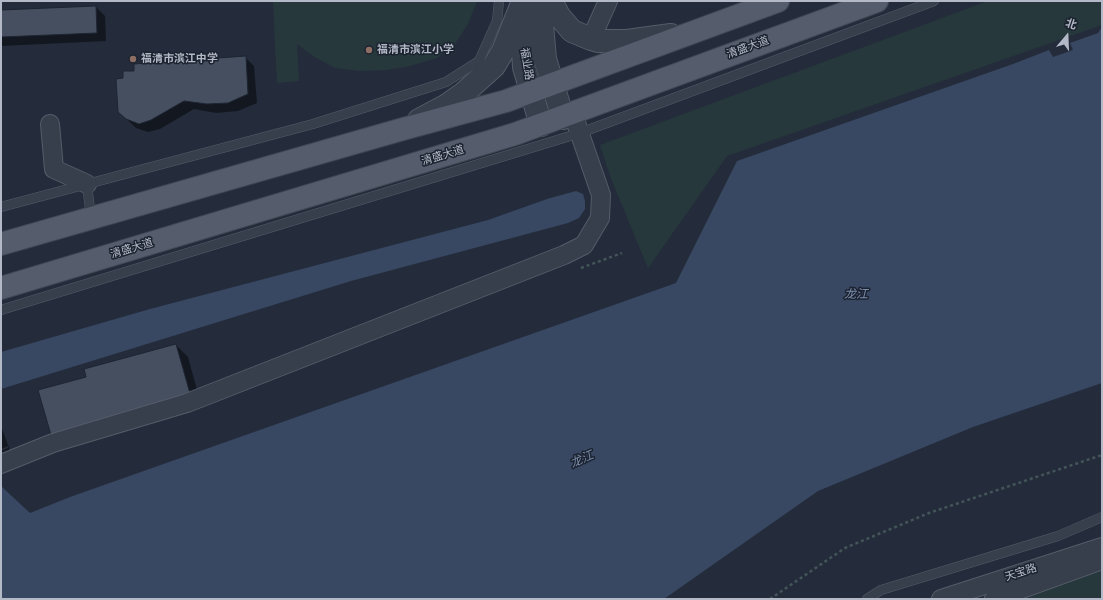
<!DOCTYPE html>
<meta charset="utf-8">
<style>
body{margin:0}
#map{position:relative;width:1103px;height:600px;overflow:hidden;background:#242c3b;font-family:"Roboto Condensed","Noto Sans SC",sans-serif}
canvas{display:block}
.frame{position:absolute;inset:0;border:2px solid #b3b9c7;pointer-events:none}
.north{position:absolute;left:1047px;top:16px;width:40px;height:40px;-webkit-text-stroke:3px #1c2330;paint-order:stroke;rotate:19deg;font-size:11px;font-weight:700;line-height:16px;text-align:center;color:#b3b9c7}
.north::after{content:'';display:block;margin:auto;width:14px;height:18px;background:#b3b9c7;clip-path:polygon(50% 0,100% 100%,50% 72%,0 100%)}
</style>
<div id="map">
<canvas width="1103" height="600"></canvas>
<div class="frame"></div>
<div class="north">北</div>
</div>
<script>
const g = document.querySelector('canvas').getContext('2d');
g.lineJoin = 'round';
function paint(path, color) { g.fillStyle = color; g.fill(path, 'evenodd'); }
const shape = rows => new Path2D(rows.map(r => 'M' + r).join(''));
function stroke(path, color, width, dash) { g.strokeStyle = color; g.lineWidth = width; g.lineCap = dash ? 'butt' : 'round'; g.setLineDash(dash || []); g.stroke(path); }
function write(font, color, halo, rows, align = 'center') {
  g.font = font + ' "Roboto Condensed","Noto Sans SC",sans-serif'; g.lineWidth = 3; g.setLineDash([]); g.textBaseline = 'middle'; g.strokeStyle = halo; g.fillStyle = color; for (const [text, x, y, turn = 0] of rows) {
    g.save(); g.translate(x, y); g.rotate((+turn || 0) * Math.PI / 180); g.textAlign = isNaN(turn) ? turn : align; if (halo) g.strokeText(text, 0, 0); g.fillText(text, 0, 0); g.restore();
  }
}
const green = shape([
 [273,1,477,1,468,24,455,44,437,58,410,66,386,70,360,71,335,68,313,56,297,44,299,81,277,83],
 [988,1,1102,1,1102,25,727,156,648,268,610,176,600,145],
 [1102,565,1102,599,1026,599]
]);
const water = shape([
 [1102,27,1102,383,973,427,818,491,664,599,1,599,1,486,30,513,70,497,676,283,737,161,1013,64,1049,50,1053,57,1073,50,1070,43,1098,33],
 [576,191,583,194,585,201,585,209,579,218,568,223,351,281,1,389,1,352,150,309,488,220,547,199]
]);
const shadow = shape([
 [96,7,105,16,106,41,1,46,1,11],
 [245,57,254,66,257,103,238,111,216,113,194,109,160,129,148,132,136,128,119,112],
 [176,345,188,357,202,408,63,446,88,378],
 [1,426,14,461,1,465,1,451,8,448,8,446,1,449]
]);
const building = shape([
 [96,6,97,33,1,37,1,10,96,6],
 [246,56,248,94,228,103,207,104,184,101,151,120,139,124,126,119,118,112,116,79,123,78,123,71,134,71,134,64,246,56],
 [176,344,191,397,51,435,38,390,86,377,84,369,176,344]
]);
const path = shape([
 [581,268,622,253],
 [770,599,845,548,929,513,1102,455]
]);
const service = shape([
 [87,184,91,218],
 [1,207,313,124,446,82,479,61,497,21,499,1],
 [1,310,580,133,934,1],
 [867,599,881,590,1058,536,1102,517]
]);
const minor = shape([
 [591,39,608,1],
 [50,124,54,169,87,184],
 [1,464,53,443,187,403,564,255,584,245,600,218,601,195,573,114],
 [941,599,1102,547],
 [994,599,1102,560]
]);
const tertiary = shape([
 [540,1,545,59,563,118],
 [551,1,559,16,572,31,591,39,598,41,627,41,671,35],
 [521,14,524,67,541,125],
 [419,120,447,105,464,93,494,66,503,51,521,6]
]);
const primary = shape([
 [1,244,403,129,506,101,778,1],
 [1,288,515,134,877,1]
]);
const markers = [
 [369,50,4,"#8d6e63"],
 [133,59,4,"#8d6e63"]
];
const streetNames = [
 ["清盛大道",748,48,-20],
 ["福业路",526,64,81],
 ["清盛大道",443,156,-17],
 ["清盛大道",132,249,-17],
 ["天宝路",1021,573,-18]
];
const poiNames = [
 ["福清市滨江小学",377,50],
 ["福清市滨江中学",141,59]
];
const waterNames = [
 ["龙江",856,295],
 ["龙江",582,460,-24]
];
paint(green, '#26383c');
paint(water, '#384762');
paint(shadow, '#0007');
paint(building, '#454f60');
stroke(building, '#1e2532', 1);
stroke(service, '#555c69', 10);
stroke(minor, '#555c69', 20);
stroke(tertiary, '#555c69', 24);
stroke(primary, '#404754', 24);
stroke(path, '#435559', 2.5, [3, 3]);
stroke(service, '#373e4c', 9);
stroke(minor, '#373e4c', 18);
stroke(tertiary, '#373e4c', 22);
stroke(primary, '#555d6c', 22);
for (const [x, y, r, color] of markers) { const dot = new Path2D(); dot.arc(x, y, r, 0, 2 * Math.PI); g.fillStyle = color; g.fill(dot); stroke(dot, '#1c2330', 1.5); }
write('11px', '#b3b9c7', '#1c2330', streetNames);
write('bold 11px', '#b3b9c7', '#1c2330', poiNames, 'left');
write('italic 12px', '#7c8eae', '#1c2330', waterNames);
</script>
